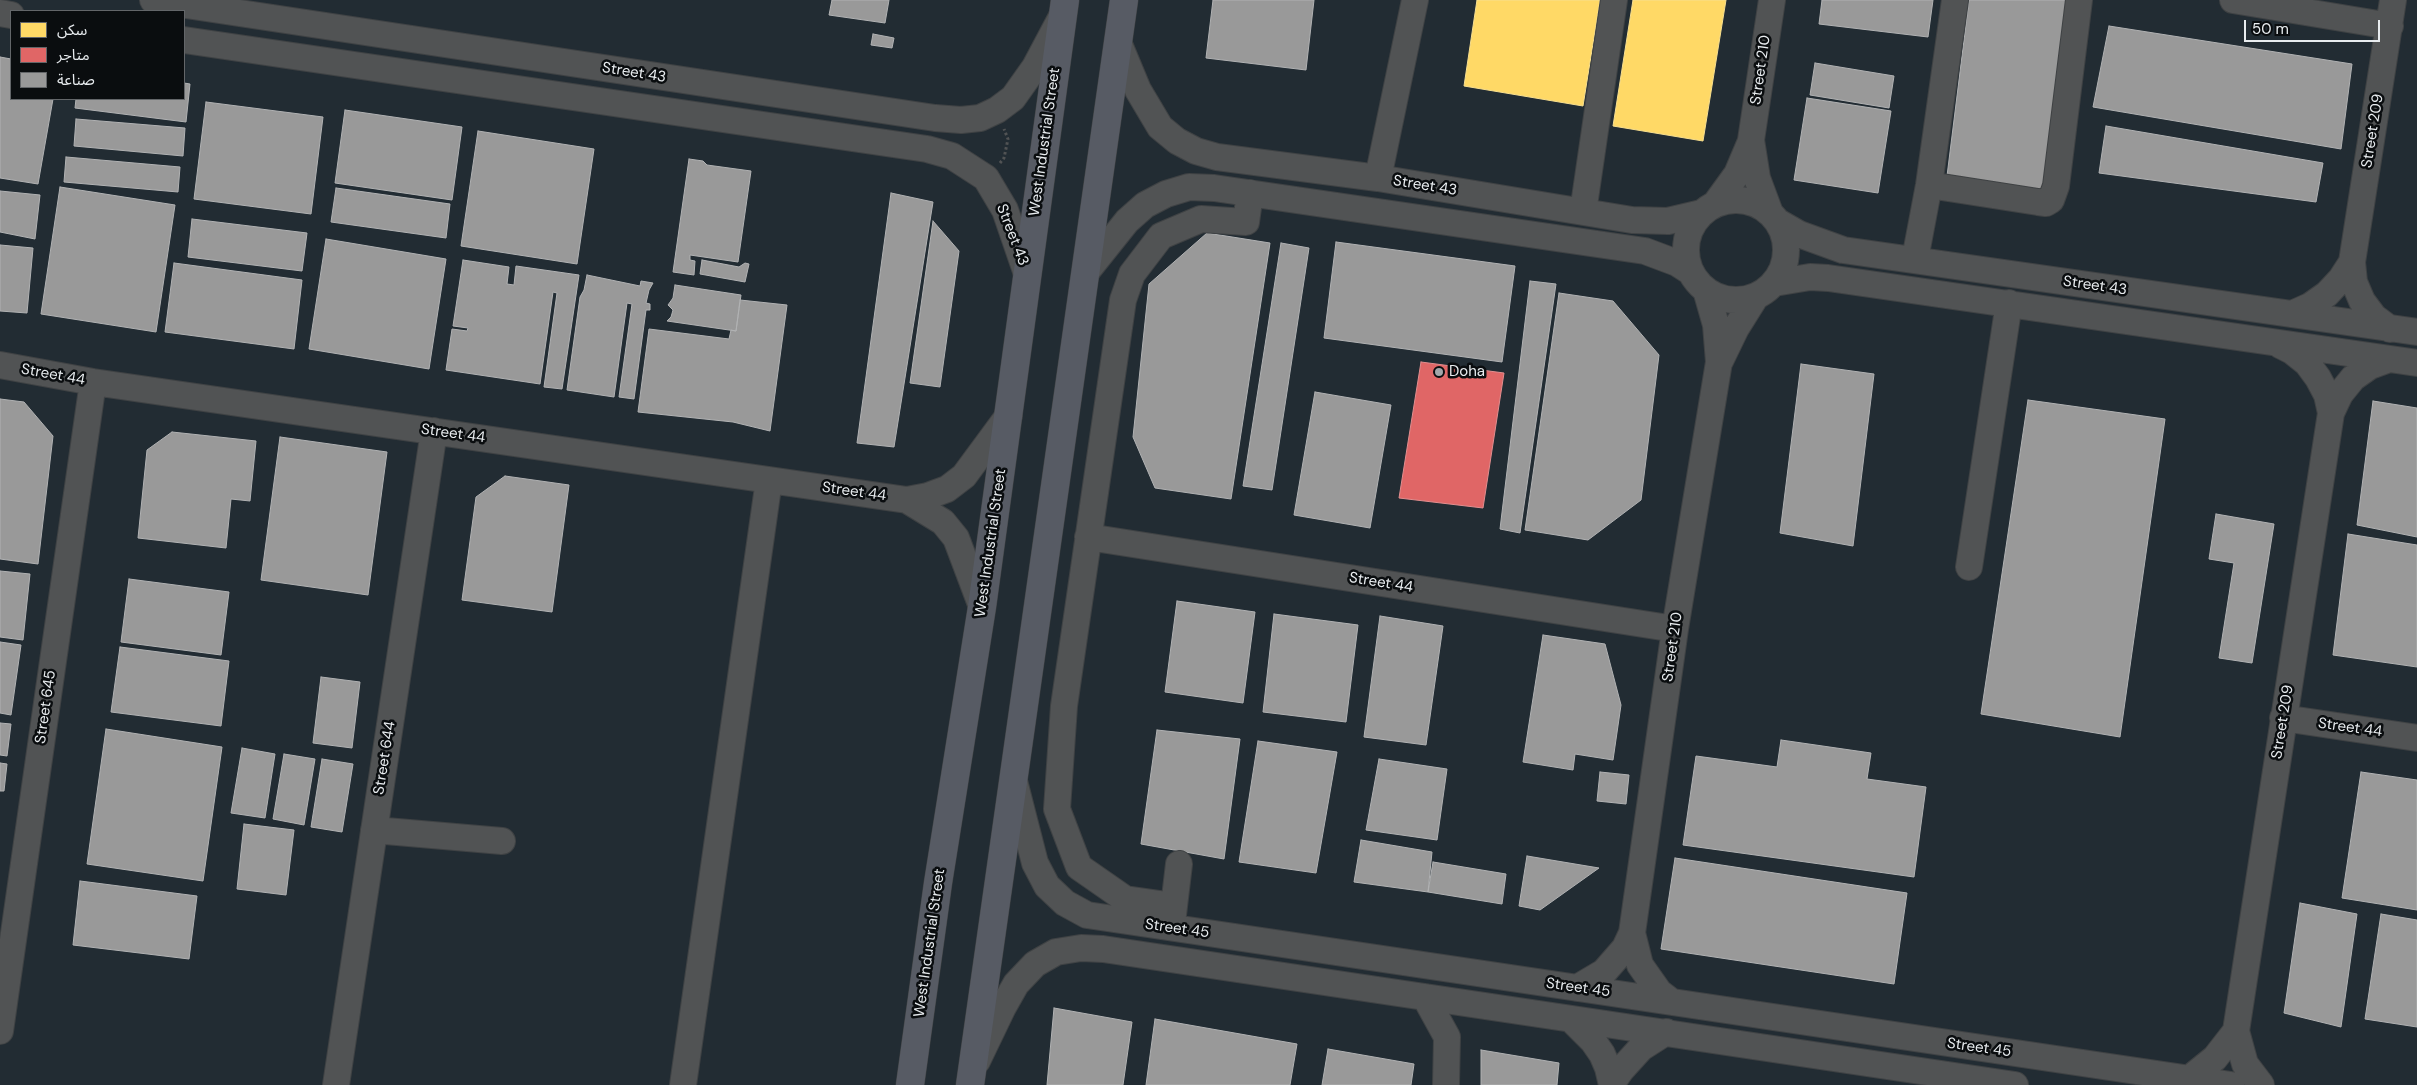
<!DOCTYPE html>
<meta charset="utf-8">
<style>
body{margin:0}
#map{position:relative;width:2417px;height:1085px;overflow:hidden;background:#212426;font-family:"DM Sans","Noto Sans Arabic",sans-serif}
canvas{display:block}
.legend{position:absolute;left:10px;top:10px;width:175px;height:90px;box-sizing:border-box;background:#0a0d0f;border:1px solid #636669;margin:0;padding:6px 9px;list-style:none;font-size:15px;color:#e8ecef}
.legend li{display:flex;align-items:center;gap:10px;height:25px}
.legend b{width:25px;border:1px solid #636669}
.scale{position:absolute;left:2244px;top:20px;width:136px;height:22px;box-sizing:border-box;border:2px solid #e8ecef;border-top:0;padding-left:6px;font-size:15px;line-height:18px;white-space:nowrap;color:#e8ecef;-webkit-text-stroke:4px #0a0d0f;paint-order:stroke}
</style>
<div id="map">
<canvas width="2417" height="1085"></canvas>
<ul class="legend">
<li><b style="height:14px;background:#ffd966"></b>سكن</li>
<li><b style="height:14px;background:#e06666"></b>متاجر</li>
<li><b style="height:14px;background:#999"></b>صناعة</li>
</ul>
<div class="scale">50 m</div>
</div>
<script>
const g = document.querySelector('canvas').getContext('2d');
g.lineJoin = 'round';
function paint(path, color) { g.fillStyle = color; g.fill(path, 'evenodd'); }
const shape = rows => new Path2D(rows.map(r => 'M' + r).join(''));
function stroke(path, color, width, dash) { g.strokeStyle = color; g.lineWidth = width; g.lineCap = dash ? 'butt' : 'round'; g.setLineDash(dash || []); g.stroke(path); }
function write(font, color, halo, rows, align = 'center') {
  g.font = font + ' "DM Sans",sans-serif'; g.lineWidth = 5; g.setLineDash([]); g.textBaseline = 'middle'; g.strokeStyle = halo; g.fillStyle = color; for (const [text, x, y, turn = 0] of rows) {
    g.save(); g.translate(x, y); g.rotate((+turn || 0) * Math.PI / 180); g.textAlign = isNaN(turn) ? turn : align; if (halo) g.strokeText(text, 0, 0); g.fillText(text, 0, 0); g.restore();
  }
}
const built = shape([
 [0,0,2417,0,2417,1085,0,1085],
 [11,11,184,11,184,99,11,99]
]);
const homes = shape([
 [1477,0,1600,0,1583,106,1464,86,1477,0],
 [1633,0,1726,0,1703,141,1613,126,1633,0]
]);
const shops = shape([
 [1421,362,1504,373,1483,508,1399,498,1421,362]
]);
const industry = shape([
 [832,0,889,0,885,23,829,15,832,0],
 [1213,0,1314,0,1306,70,1206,58,1213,0],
 [1822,0,1933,0,1928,37,1819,24,1822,0],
 [1969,0,2074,0,2049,193,1947,176,1969,0],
 [2109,26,2352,64,2341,149,2093,107,2109,26],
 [873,34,894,38,892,48,871,45,873,34],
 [0,57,11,59,11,99,53,99,38,184,0,178,0,57],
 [1815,63,1894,76,1889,108,1810,95,1815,63],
 [184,83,190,84,186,122,75,108,76,99,184,99,184,83],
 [1807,98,1891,111,1878,193,1794,180,1807,98],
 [206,102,323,117,311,214,194,199,206,102],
 [345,110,462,127,452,200,335,183,345,110],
 [76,119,185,128,183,156,74,146,76,119],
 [2106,126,2323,163,2316,202,2099,173,2106,126],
 [478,131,594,149,577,264,461,246,478,131],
 [66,157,180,167,178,192,64,182,66,157],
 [689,159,703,161,707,165,751,171,738,262,690,255,690,260,695,261,694,275,673,272,689,159],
 [60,187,175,205,156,332,41,314,60,187],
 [336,188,450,204,446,238,331,222,336,188],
 [0,191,40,195,35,239,0,232,0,191],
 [891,193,933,202,894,447,857,443,891,193],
 [192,219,307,233,302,271,188,257,192,219],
 [933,221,959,251,940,387,910,383,933,221],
 [1207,233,1270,243,1231,499,1155,488,1133,437,1149,284,1207,233],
 [326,239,446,259,429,369,309,349,326,239],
 [1336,242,1515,266,1502,362,1324,338,1336,242],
 [1281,243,1309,248,1272,490,1243,486,1281,243],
 [0,245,33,248,27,313,0,311,0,245],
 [463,260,509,267,507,284,514,285,516,266,579,275,562,389,544,387,557,293,553,292,540,384,446,370,452,329,467,331,468,328,453,326,463,260],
 [702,260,739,267,745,263,749,264,745,282,700,274,702,260],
 [174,263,302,280,294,349,165,332,174,263],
 [587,275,640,286,641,281,653,283,649,290,646,303,650,304,650,310,646,310,634,399,619,397,632,304,627,303,614,397,567,390,580,297,584,290,587,275],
 [1530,281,1556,284,1520,533,1500,529,1530,281],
 [675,285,741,295,736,331,667,321,671,317,673,310,668,305,673,298,675,285],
 [1559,293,1613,301,1659,355,1641,500,1588,540,1525,530,1559,293],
 [740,300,787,305,770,431,733,422,638,412,649,329,729,339,731,330,736,331,740,300],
 [1801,364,1874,374,1853,546,1780,533,1801,364],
 [1315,392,1391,405,1370,528,1294,515,1315,392],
 [0,399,24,402,53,436,38,564,0,559,0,399],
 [2028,400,2165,419,2120,737,1981,714,2028,400],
 [2373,401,2417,408,2417,537,2357,525,2373,401],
 [172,432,256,441,250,501,231,499,226,548,138,538,147,450,172,432],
 [280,437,387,452,368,595,261,580,280,437],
 [505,476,569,485,552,612,462,600,476,497,505,476],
 [2216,514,2274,524,2252,663,2219,658,2234,563,2209,559,2216,514],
 [2348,534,2417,545,2417,667,2333,655,2348,534],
 [0,571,30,574,23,640,0,637,0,571],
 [129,579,229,592,221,655,121,642,129,579],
 [1177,601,1255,612,1243,703,1165,692,1177,601],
 [1274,614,1358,625,1346,722,1263,712,1274,614],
 [1380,616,1443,626,1426,745,1364,737,1380,616],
 [1543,635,1605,644,1621,705,1613,760,1575,754,1573,770,1523,762,1543,635],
 [0,642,21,645,11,715,0,713,0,642],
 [120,647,229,661,221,726,111,712,120,647],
 [321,677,360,682,352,748,313,743,321,677],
 [0,723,11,724,7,756,0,755,0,723],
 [106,729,222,747,203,881,87,864,106,729],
 [1157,730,1240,739,1224,859,1141,844,1157,730],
 [1781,740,1871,753,1867,779,1926,787,1914,877,1683,845,1696,756,1777,767,1781,740],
 [1258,741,1337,752,1316,873,1239,862,1258,741],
 [242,748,275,754,265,818,231,813,242,748],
 [284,754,315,759,304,825,273,819,284,754],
 [322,759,353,764,342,832,311,827,322,759],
 [1379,759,1447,769,1437,840,1366,830,1379,759],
 [0,763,7,764,4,791,0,791,0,763],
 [1600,772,1629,775,1626,804,1597,801,1600,772],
 [2361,772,2417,780,2417,910,2342,898,2361,772],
 [244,824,294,830,286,895,237,889,244,824],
 [1361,840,1432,852,1428,892,1354,882,1361,840],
 [1527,856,1599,868,1540,910,1519,906,1527,856],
 [1675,858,1907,893,1894,984,1661,949,1675,858],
 [1433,862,1506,874,1502,904,1428,892,1433,862],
 [80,881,197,896,189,959,73,945,80,881],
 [2300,903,2357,914,2341,1027,2284,1013,2300,903],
 [2381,914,2417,920,2417,1027,2365,1019,2381,914],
 [1054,1008,1132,1022,1123,1085,1047,1085,1054,1008],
 [1155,1019,1297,1044,1290,1085,1146,1085,1155,1019],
 [1328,1049,1414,1064,1411,1085,1322,1085,1328,1049],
 [1481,1050,1559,1063,1557,1085,1481,1085,1481,1050]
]);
const path = shape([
 [1000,163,1004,158,1008,139,1004,129]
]);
const minor = shape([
 [153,0,935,118,961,120,980,118,997,110,1013,98,1035,67,1061,18],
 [2233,0,2390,26],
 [0,13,11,15],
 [184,40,927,149,952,156,986,178,1005,210,1027,274],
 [1118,42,1138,90,1160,127,1177,141,1196,151,1217,157,1378,178,1632,220,1668,221,1702,213],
 [1378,178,1415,0],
 [1929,185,2038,202,2046,203,2051,200,2056,186,2079,0],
 '1686 250a50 50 0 1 1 100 0a50 50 0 1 1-100 0Z',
 [1716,203,1737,174,1751,141],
 [1583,212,1614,0],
 [1770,213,1757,178,1751,140,1772,0],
 [1778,222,1799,234,1843,250,2417,332],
 [1915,259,1929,185,1955,0],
 [1087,271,1127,221,1145,205,1166,194,1189,187,1214,188,1645,251,1677,263,1691,272],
 [1774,283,1810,277,1828,278,2417,363],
 [2292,314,2310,306,2327,294,2341,279,2352,262],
 [2390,329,2374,317,2362,301,2354,282,2352,262,2393,0],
 [2280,345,2292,351,2307,363,2318,378,2327,395,2331,413],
 [1720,361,1736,328,1756,296],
 [0,365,93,382,907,500,928,496,947,489,964,476,1009,415],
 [907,500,943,522,956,538,982,607],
 [1088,537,1675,629],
 [1969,567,2009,303],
 [2283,718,2417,738],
 [1014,781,1035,863,1047,886,1065,903,1087,915,2231,1085],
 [374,830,502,841],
 [1174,906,1125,899,1079,867,1057,809,1064,706,1123,300,1132,274,1161,236,1201,219,1246,222,1250,193],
 [1172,923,1179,864],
 [1632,933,1640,965,1659,992,1672,1002],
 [1577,988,1604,972,1625,948,1632,933,1675,629,1719,362,1716,325,1706,290],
 [1425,997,1447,1037,1446,1085],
 [1571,1019,1593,1041,1602,1054,1608,1068,1612,1085],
 [0,1031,93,382],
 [977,1061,1003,1007,1016,984,1035,964,1056,952,1081,948,1103,949,2015,1085],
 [2189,1079,2215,1058,2236,1031],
 [1612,1083,1621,1070,1641,1048,1666,1032],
 [336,1085,434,431],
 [683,1085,769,480],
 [2261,1085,2245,1064,2236,1031,2331,413,2340,394,2353,378,2370,366,2389,359]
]);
const major = shape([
 [910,1085,938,883,982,607,1065,0],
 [970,1085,1124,0]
]);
const markers = [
 [1439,372,5,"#a2a6a9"]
];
const streetNames = [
 ["Street 210",1761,70,-82],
 ["Street 43",634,73,9],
 ["Street 209",2373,131,-81],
 ["West Industrial Street",1045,142,-82],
 ["Street 43",1425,186,9],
 ["Street 43",1012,235,69],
 ["Street 43",2095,286,8],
 ["Street 44",53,375,10],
 ["Street 44",453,434,8],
 ["Street 44",854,492,8],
 ["West Industrial Street",991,543,-82],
 ["Street 44",1381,583,9],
 ["Street 210",1673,647,-82],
 ["Street 645",46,707,-82],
 ["Street 209",2283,722,-81],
 ["Street 44",2350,728,8],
 ["Street 644",385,758,-81],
 ["Street 45",1177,929,8],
 ["West Industrial Street",930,943,-82],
 ["Street 45",1578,988,8],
 ["Street 45",1979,1048,8]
];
const poiNames = [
 ["Doha",1449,372]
];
paint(built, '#222c33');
paint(homes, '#ffd966');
stroke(homes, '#f8df8f', 1);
paint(shops, '#e06666');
stroke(shops, '#e28e8f', 1);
paint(industry, '#999');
stroke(industry, '#b1b2b3', 1);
stroke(minor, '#3f4244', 28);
stroke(major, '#3f4244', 29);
stroke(path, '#515354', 3, [2.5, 2.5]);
stroke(minor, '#515354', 26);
stroke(major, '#575b64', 28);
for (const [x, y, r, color] of markers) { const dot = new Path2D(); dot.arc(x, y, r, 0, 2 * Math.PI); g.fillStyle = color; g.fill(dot); stroke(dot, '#0a0d0f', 2); }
write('15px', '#e8ecef', '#0a0d0f', streetNames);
write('15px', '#e8ecef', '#0a0d0f', poiNames, 'left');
</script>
